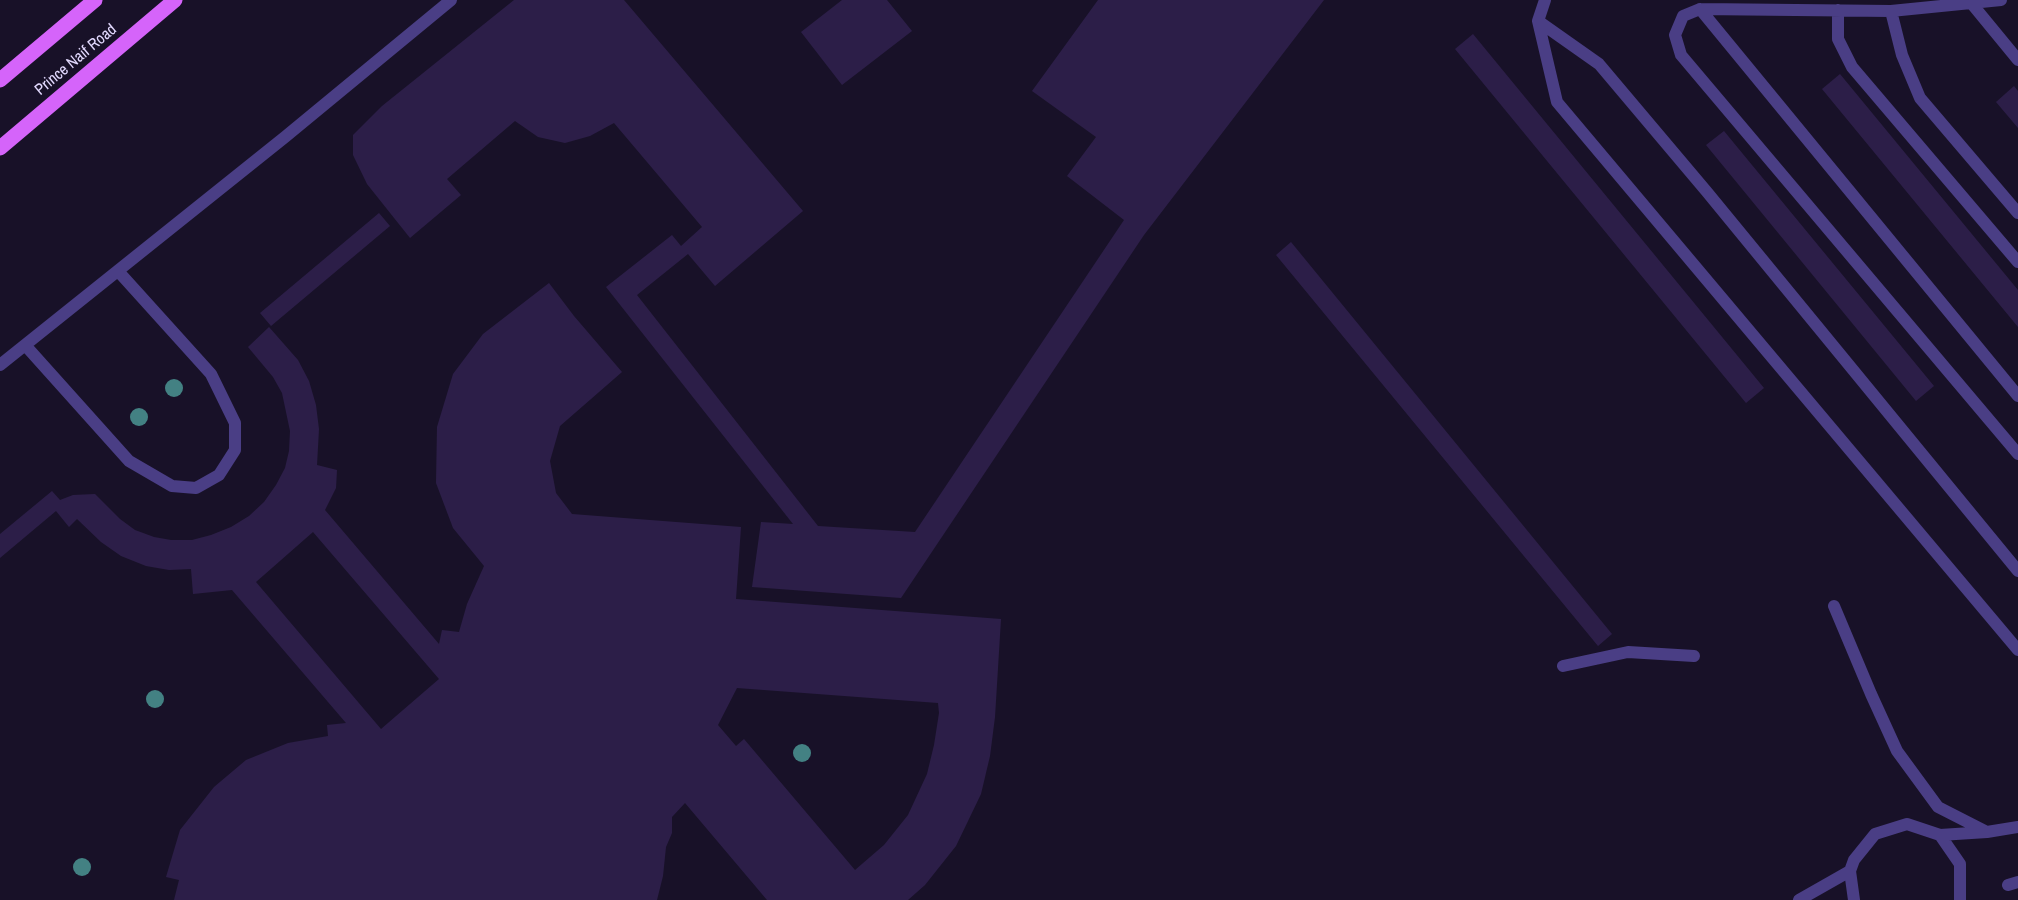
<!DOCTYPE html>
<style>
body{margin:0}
canvas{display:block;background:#181128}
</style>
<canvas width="2018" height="900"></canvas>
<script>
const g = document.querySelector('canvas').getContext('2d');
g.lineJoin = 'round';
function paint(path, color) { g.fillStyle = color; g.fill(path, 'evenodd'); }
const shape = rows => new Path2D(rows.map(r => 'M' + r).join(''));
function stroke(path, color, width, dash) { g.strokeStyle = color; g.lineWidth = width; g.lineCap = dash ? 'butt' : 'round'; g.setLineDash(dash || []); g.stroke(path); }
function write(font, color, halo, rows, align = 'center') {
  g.font = font + ' "Archivo Narrow",sans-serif'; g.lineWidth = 5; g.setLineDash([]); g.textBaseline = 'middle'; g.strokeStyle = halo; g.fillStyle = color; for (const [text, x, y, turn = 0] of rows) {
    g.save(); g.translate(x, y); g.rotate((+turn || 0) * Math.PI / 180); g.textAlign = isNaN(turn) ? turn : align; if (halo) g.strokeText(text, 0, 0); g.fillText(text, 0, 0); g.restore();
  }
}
const building = shape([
 [514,0,624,0,803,211,715,286,688,254,637,295,818,526,915,532,1124,220,1067,176,1096,137,1032,91,1098,0,1324,0,1144,235,901,598,752,587,761,522,793,524,606,287,672,235,681,246,702,227,614,123,590,136,565,143,538,137,515,121,447,179,461,195,410,238,367,184,353,155,353,135,382,106],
 [842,0,887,0,912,31,842,85,801,32],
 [1473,34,1764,388,1746,403,1455,49],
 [1840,74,2018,290,2018,327,1822,89],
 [2014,86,2018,91,2018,128,1996,102],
 [1724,131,1934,386,1916,401,1706,145],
 [379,213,390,226,271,326,260,313],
 [1291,242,1612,634,1598,646,1276,255],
 [549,283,574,316,622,372,560,426,550,461,556,493,572,514,741,527,736,599,1001,619,995,717,990,756,981,794,956,846,925,885,908,900,767,900,685,803,672,817,672,833,666,847,663,876,657,900,174,900,179,880,166,877,180,830,214,787,246,760,288,743,328,736,327,725,346,723,232,590,193,594,191,569,169,570,146,566,121,556,101,542,77,519,69,527,56,511,0,558,0,534,52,491,60,500,73,495,95,494,120,519,135,530,154,537,171,540,192,540,211,535,231,527,249,516,264,502,276,485,285,468,289,451,290,431,282,393,273,377,248,347,269,327,298,360,309,381,316,405,319,429,317,465,337,470,336,488,325,510,439,644,442,630,459,632,467,604,484,566,453,528,436,483,437,427,453,374,483,334],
 [313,532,439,679,381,729,256,582],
 [737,688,938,703,939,713,934,745,927,774,908,815,884,845,855,870,744,739,736,746,718,725]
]);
const lane = shape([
 [1545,0,1538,21,1557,102,2018,650],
 [2001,0,1891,11,1700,9,1683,16,1675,35,1681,55,2018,454],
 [1972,4,2018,60],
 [1700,9,2018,396],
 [1838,10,1838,39,1852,67,2018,262],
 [1891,11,1902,55,1920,98,2018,213],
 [1538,21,1599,64,1707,192,2018,571],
 [25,345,129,461,172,486,196,488,219,475,235,450,235,423,211,374,118,271],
 [0,365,285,137,451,0],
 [1834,606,1871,694,1897,751,1938,807,1987,832],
 [1563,666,1628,652,1694,656],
 [1940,835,1987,832,2018,827],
 [2008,885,2018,882],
 [1799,900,1850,871],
 [1854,900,1850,871,1854,860,1875,834,1907,824,1940,835,1960,864,1960,900]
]);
const primary = shape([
 [0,80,95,0],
 [0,148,175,0]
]);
const trees = [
 [174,388],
 [139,417],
 [155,699],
 [802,753],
 [82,867]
];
const streetNames = [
 ["Prince Naif Road",76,60,-40]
];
paint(building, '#2c1e48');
stroke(lane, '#4a3e85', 12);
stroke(primary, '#d564fa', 15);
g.fillStyle = '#438183';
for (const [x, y] of trees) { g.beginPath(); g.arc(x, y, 9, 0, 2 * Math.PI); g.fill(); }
write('16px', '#e2d9fe', '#181128', streetNames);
</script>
